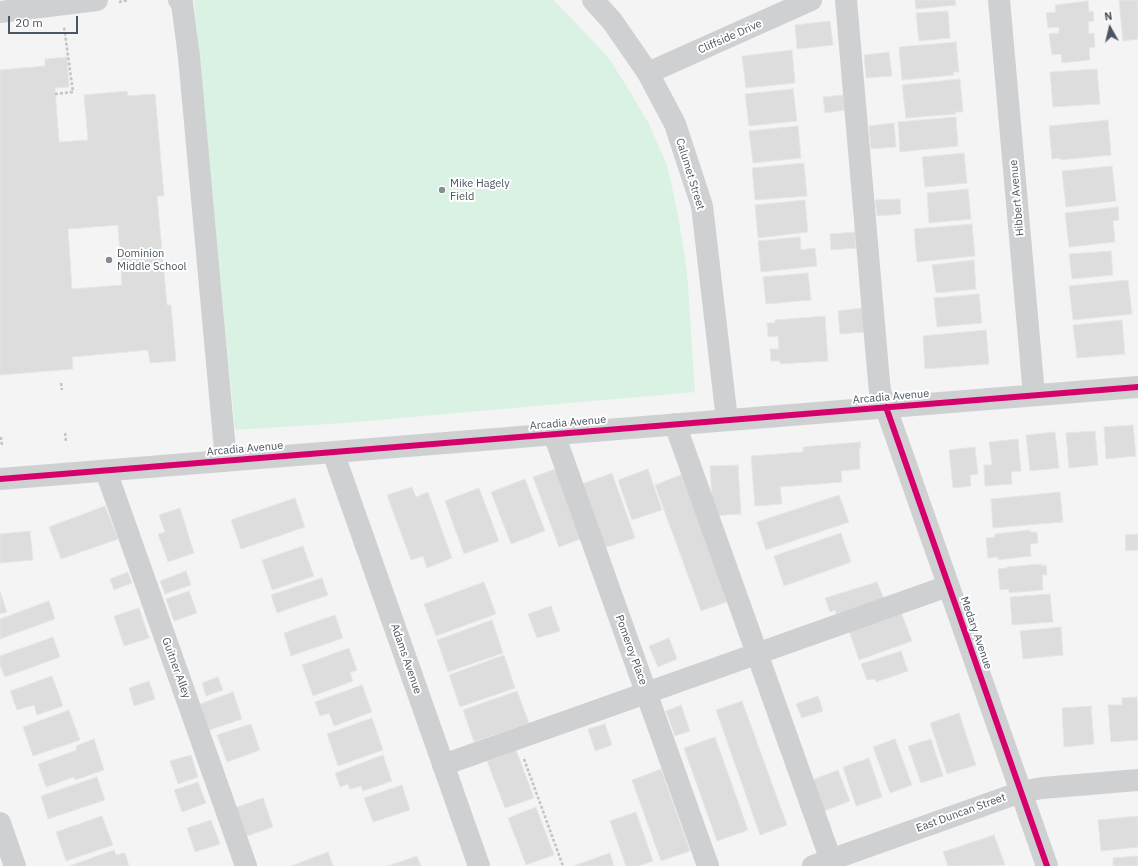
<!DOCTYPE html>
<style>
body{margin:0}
#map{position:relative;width:1138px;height:866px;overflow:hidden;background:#f4f4f4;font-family:"IBM Plex Sans",sans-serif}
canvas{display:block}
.north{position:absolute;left:1090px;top:8px;width:40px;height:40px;-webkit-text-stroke:3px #fff;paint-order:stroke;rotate:352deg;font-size:11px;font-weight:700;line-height:16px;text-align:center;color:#4a5661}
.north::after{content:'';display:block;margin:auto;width:14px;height:18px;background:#4a5661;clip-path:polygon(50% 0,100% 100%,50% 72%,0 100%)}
.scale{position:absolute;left:8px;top:16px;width:70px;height:18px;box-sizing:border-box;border:2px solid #4a5661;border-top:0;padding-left:5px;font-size:12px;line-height:14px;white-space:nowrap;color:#4a5661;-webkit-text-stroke:3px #fff;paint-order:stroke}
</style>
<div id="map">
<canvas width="1138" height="866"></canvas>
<div class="north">N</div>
<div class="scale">20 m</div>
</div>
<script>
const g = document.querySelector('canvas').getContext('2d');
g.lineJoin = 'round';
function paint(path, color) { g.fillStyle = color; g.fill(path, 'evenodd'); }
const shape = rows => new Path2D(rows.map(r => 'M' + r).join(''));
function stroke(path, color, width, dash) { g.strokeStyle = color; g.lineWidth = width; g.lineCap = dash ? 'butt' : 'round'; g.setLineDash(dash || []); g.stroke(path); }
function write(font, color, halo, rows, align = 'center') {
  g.font = font + ' "IBM Plex Sans",sans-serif'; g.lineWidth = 4; g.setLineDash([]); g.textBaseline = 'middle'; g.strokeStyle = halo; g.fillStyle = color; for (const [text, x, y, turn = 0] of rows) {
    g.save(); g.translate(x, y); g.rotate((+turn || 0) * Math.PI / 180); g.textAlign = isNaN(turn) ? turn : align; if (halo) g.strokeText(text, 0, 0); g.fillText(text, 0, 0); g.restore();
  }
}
const green = shape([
 [194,0,554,0,608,57,626,85,649,124,667,165,678,215,687,272,695,392,344,423,235,430]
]);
const building = shape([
 [915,0,955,0,956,5,916,9,915,0],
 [1119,0,1138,0,1138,39,1123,41,1119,0],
 [1088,1,1089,12,1093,11,1094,21,1088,22,1089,34,1094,33,1095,47,1089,48,1090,60,1062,63,1061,54,1052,55,1049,34,1059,33,1059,27,1048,28,1046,13,1056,12,1055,5,1088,1],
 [948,11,950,38,919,41,916,13,948,11],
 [830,21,833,45,797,49,795,25,830,21],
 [956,42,959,72,953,72,954,75,902,80,899,47,956,42],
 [792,50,795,83,746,88,742,56,792,50],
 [889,52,892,76,866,78,864,55,889,52],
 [67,57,69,87,55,88,59,142,88,140,84,95,127,91,128,96,155,94,164,196,157,196,167,305,171,305,176,361,150,363,148,350,72,357,73,369,0,375,0,70,45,66,45,59,67,57],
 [118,225,122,285,72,289,68,229,118,225],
 [1097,69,1100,104,1053,107,1050,72,1097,69],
 [960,79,963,112,955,112,956,114,906,118,902,85,960,79],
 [793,89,797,121,749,126,745,94,793,89],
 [843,95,845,110,825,113,823,97,843,95],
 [956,117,958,146,900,152,898,122,956,117],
 [1108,120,1111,155,1060,160,1060,158,1052,159,1049,126,1108,120],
 [894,123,896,147,871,149,869,126,894,123],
 [798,126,801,158,753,163,749,131,798,126],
 [964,153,967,183,925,187,922,157,964,153],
 [804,163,807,196,755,200,752,168,804,163],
 [1112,166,1116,201,1066,207,1062,171,1112,166],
 [968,189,971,219,929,223,927,193,968,189],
 [900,199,901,214,877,216,875,200,900,199],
 [805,200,808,232,758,238,755,205,805,200],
 [1118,207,1119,220,1113,221,1115,242,1069,247,1065,213,1118,207],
 [972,224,975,256,917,262,914,229,972,224],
 [855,232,856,248,831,250,830,234,855,232],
 [800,237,801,250,815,248,817,266,761,272,758,241,800,237],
 [1111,251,1113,275,1072,279,1069,254,1111,251],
 [974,260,976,289,936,293,932,265,974,260],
 [808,273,811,300,766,304,763,277,808,273],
 [1128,280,1132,314,1073,320,1069,286,1128,280],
 [979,294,982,323,937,327,934,298,979,294],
 [863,308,865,332,840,334,838,311,863,308],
 [825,316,828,361,780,364,780,361,771,361,770,349,779,349,778,336,768,337,767,323,775,323,775,320,825,316],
 [1122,320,1125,354,1077,358,1073,325,1122,320],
 [986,330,989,364,925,369,923,336,986,330],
 [1133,425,1136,456,1106,459,1104,427,1133,425],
 [1095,431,1098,465,1069,468,1066,433,1095,431],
 [1055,432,1059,468,1030,471,1026,435,1055,432],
 [1018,439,1021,471,1011,472,1012,484,985,486,984,465,992,465,989,442,1018,439],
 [860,442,861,448,859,448,860,469,841,471,842,482,780,487,782,504,755,506,751,456,803,452,803,447,860,442],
 [975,447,978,474,970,475,971,486,953,488,949,450,975,447],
 [738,465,741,514,713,516,710,466,738,465],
 [558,468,583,538,559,547,533,477,558,468],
 [648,469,662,510,632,520,618,480,648,469],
 [612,473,635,538,604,548,582,484,612,473],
 [683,474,729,601,701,611,655,485,683,474],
 [525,479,545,531,511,544,491,492,525,479],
 [412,487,416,497,428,492,452,558,427,568,423,556,411,560,387,495,412,487],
 [479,488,499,541,464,554,445,501,479,488],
 [1060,492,1063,522,993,528,991,499,1060,492],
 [839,495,849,522,766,550,757,522,839,495],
 [295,498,305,527,241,549,231,520,295,498],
 [105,506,118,539,61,559,49,527,105,506],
 [180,508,194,553,168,562,158,534,165,532,159,515,180,508],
 [1030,530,1030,532,1037,532,1038,543,1030,544,1031,556,998,560,998,557,988,558,986,538,995,537,995,534,1030,530],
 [30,531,33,560,0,563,0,534,30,531],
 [841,533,851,562,784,586,774,556,841,533],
 [1138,534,1138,550,1126,551,1125,535,1138,534],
 [303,546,314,576,272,590,262,560,303,546],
 [1041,564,1041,566,1046,565,1047,575,1042,575,1043,590,1009,593,1009,589,1000,590,998,569,1007,568,1007,567,1041,564],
 [186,571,191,585,165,594,160,581,186,571],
 [128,572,132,583,114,590,110,579,128,572],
 [322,578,328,595,277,613,271,595,322,578],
 [484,582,496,614,436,636,424,604,484,582],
 [877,582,884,599,836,614,835,610,830,612,825,598,877,582],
 [189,591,197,613,174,621,166,599,189,591],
 [0,592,7,612,0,614,0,592],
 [1050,594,1053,622,1012,625,1010,597,1050,594],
 [49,601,55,619,0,639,0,619,49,601],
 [551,606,560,631,537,638,528,614,551,606],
 [139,608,149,638,124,646,114,616,139,608],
 [901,612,912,641,859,660,849,631,901,612],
 [335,615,343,638,291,656,284,633,335,615],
 [492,620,503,653,448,672,437,640,492,620],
 [1061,627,1063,655,1023,659,1020,631,1061,627],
 [53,637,60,657,5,677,0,665,0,656,53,637],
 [669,638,677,659,658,667,649,646,669,638],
 [349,648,357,670,350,673,353,681,313,696,302,665,349,648],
 [901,651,908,671,876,682,875,679,867,680,861,664,901,651],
 [504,655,515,688,460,707,449,675,504,655],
 [52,676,63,706,37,715,34,705,17,710,10,691,52,676],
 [218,677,223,690,206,696,202,683,218,677],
 [149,681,155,699,134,706,129,688,149,681],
 [362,685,372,712,334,726,329,713,320,716,315,702,362,685],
 [517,691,529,723,474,742,463,710,517,691],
 [233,692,242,719,209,730,200,704,233,692],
 [818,696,823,711,802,718,796,704,818,696],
 [1137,697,1138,740,1111,742,1108,705,1122,705,1122,698,1137,697],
 [742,701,787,825,760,835,716,710,742,701],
 [681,705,690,731,675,736,666,711,681,705],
 [1091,706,1094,744,1064,747,1062,708,1091,706],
 [69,710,80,740,33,756,23,727,69,710],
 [959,713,976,765,947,774,930,723,959,713],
 [372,718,383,750,338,766,327,734,372,718],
 [251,724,260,750,227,762,217,735,251,724],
 [605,724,612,745,595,751,588,729,605,724],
 [715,737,748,830,717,841,684,748,715,737],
 [94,739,104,770,75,780,74,777,46,787,38,764,77,750,76,746,94,739],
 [895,739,912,785,890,793,873,747,895,739],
 [931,739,943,776,921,783,908,746,931,739],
 [516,750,534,798,505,808,487,761,516,750],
 [191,755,198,777,178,784,170,761,191,755],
 [383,755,392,781,363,791,361,786,350,789,348,784,340,787,335,773,383,755],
 [869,758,882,797,856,806,843,767,869,758],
 [661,769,690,851,661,861,632,780,661,769],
 [838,770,850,801,824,811,812,780,838,770],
 [97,777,105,800,48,819,41,796,97,777],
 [198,782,206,803,182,812,174,790,198,782],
 [402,785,410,810,373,822,364,798,402,785],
 [263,798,273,827,244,837,234,808,263,798],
 [536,807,554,855,526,865,508,818,536,807],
 [636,812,653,861,638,866,626,866,610,821,636,812],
 [102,816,113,845,66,861,56,832,102,816],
 [1138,816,1138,847,1101,851,1098,820,1138,816],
 [211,820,220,844,195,852,187,828,211,820],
 [994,835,1005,865,948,866,943,852,994,835],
 [114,850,116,855,125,853,129,866,69,866,114,850],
 [328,852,333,866,291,866,328,852],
 [610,853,614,866,573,866,610,853],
 [417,856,421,866,388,866,417,856],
 [1138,856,1138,866,1113,866,1113,858,1138,856]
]);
const path = shape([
 [119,2,128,0],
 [55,94,73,92,64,27],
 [61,383,62,390],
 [65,433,66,442],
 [1,437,2,447],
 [524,759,563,866]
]);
const minor = shape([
 [179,0,182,3,189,57,226,461],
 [593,0,612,21,648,73,675,124,702,206,727,420],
 [846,0,879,382,880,391,1047,866],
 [999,0,1034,395],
 [0,12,97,0],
 [648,73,811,0],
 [675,424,833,866],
 [554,434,708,866],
 [333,452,479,866],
 [106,471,246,866],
 [0,479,1138,387],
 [443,765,948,586],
 [0,823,15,866],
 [813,866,1021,792,1042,788,1138,780]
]);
const cycleway = shape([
 [886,407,1047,866],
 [0,479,1138,387]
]);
const markers = [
 [442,190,4,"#868d94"],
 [109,260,4,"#868d94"]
];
const streetNames = [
 ["Cliffside Drive",730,37,-24],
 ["Calumet Street",690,174,73],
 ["Hibbert Avenue",1017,198,-95],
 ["Arcadia Avenue",891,397,-5],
 ["Arcadia Avenue",568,423,-5],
 ["Arcadia Avenue",245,449,-5],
 ["Medary Avenue",976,633,71],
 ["Pomeroy Place",631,650,70],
 ["Adams Avenue",406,659,71],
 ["Guitner Alley",176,668,70],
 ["East Duncan Street",961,813,-20]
];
const poiNames = [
 ["Mike Hagely",450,184],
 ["Field",450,197],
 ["Dominion",117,254],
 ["Middle School",117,267]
];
paint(green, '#d9f2e3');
paint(building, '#ddddde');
stroke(building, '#e5e6e7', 1);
stroke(path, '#bcc7c4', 2.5, [3, 2]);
stroke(minor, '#ced0d2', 22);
stroke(cycleway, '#d6006c', 6);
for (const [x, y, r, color] of markers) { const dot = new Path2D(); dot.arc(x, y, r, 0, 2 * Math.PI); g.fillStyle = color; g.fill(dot); stroke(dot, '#fff', 1.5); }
write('11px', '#4a5661', '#fff', streetNames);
write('11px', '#4a5661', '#fff', poiNames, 'left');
</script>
